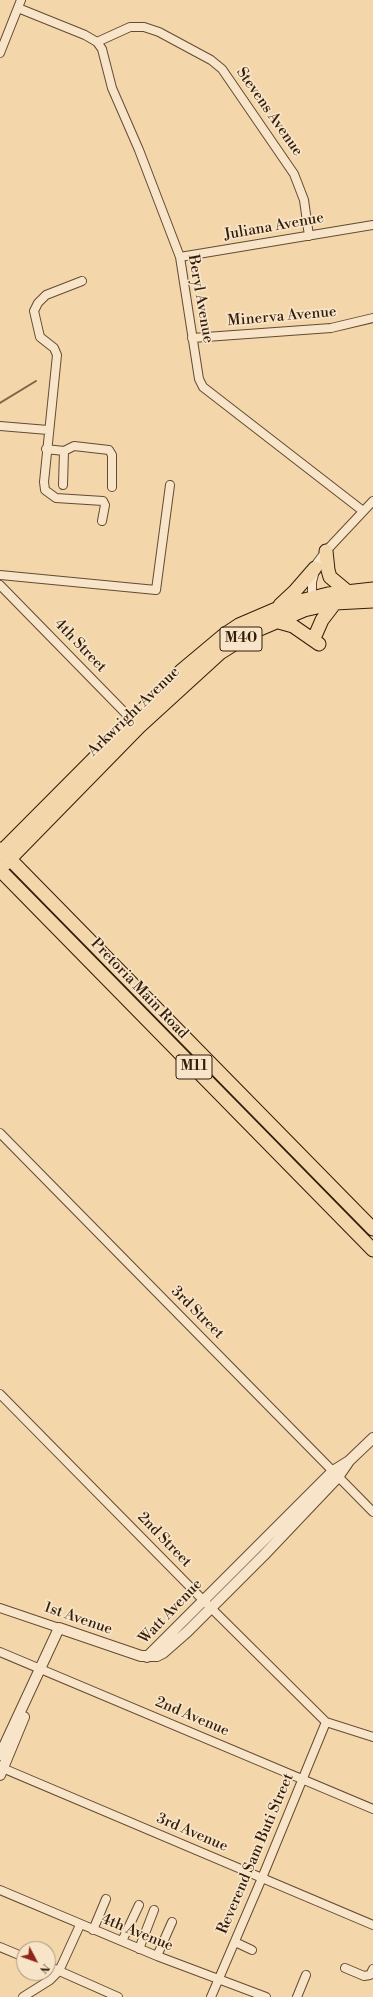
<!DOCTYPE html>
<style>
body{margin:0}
#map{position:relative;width:373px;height:1997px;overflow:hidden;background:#f4d6ab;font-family:"Libre Bodoni",serif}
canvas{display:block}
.north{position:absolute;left:16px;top:1941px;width:40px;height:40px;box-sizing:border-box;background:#f8e4c8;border:1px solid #a8947c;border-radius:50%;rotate:131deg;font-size:11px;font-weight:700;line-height:16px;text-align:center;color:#311d09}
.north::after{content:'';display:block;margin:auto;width:14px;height:18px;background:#8f2418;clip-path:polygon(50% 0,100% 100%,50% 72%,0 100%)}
</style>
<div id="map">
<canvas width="373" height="1997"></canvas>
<div class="north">N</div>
</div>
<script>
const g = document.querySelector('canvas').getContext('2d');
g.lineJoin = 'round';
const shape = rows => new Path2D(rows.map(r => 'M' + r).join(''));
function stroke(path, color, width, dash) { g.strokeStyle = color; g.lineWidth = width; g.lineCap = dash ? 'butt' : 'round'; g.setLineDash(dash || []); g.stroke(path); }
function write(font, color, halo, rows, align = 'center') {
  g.font = font + ' "Libre Bodoni",serif'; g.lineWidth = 3.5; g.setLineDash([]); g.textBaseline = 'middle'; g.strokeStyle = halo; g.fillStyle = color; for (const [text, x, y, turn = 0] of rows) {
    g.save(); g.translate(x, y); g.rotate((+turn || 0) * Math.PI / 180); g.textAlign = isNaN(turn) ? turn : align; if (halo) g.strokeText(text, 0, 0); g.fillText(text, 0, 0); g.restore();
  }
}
const stream = shape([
 [0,403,36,381]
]);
const minor = shape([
 [18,8,85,35,97,42,102,49,112,88,139,150,180,257,199,379,203,387,363,511],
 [97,42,130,27,144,27,159,32,211,60,222,69,294,174,304,200,309,236],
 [0,53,21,0],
 [180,257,373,225],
 [82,281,46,295,38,303,34,311,40,337,54,348,57,355,44,482,45,490,56,498,103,501,105,505,102,521],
 [192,338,331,328,373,318],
 [0,426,48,430],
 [46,449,64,451,74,446,109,450,112,455,112,487],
 [63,485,64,451],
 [0,575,156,590,170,485],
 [0,585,135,723],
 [312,602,312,582,317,563,326,551,373,501],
 [0,1133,373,1512],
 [0,1394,203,1600,326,1722,373,1737],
 [0,1608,59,1628],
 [0,1652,373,1809],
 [0,1767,373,1925],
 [0,1890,157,1956,266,1997],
 [93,1930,106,1899],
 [122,1941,139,1905],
 [235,1942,252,1950],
 [0,1947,24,1957],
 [139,1949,154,1910],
 [157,1956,172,1922],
 [48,1966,118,1997],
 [345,1968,364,1976,370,1975,373,1969],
 [23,1997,50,1980,59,1971,80,1925],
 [211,1997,262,1878,326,1722],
 [297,1997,306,1975]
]);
const tertiary = shape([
 [147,1657,333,1471,349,1461,373,1438],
 [0,1755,59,1628,141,1656,157,1656,163,1653,187,1632,264,1555,338,1477,349,1461],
 [0,1775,24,1717]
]);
const primary = shape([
 [326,551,328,570,330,577,348,592],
 [280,605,295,591,315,568],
 [275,621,293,626,319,644],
 [315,636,322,620,335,603],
 [0,849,373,1229],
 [0,853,181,671,224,635,239,625,288,604,328,594,373,589],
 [5,864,139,727,220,653,255,631,304,610,335,603,373,601],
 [0,870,373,1250]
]);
const shields = [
 [241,639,42],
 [194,1067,36]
];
const shieldNames = [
 ["M40",241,639],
 ["M11",194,1067]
];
const streetNames = [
 ["Stevens Avenue",269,112,55],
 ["Juliana Avenue",274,227,-10],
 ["Beryl Avenue",200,299,80],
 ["Minerva Avenue",282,317,-5],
 ["4th Street",80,646,46],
 ["Arkwright Avenue",134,712,-44],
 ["Pretoria Main Road",139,989,46],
 ["3rd Street",197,1313,45],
 ["2nd Street",164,1540,46],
 ["Watt Avenue",171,1612,-46],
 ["1st Avenue",78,1619,19],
 ["2nd Avenue",192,1717,23],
 ["3rd Avenue",192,1833,23],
 ["Reverend Sam Buti Street",256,1854,-67],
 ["4th Avenue",137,1933,22]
];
stroke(stream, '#7e6649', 2);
stroke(minor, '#624b32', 10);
stroke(tertiary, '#624b32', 12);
stroke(primary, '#311d09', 15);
stroke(minor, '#f8e4c8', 8);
stroke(tertiary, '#f8e4c8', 10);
stroke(primary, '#f4d6ab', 13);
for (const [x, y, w] of shields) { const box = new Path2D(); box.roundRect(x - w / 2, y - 12, w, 24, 3); g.fillStyle = '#f8e4c8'; g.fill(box); stroke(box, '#311d09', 1); }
write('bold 14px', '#311d09', null, shieldNames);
write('15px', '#311d09', '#f8e4c8', streetNames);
</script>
